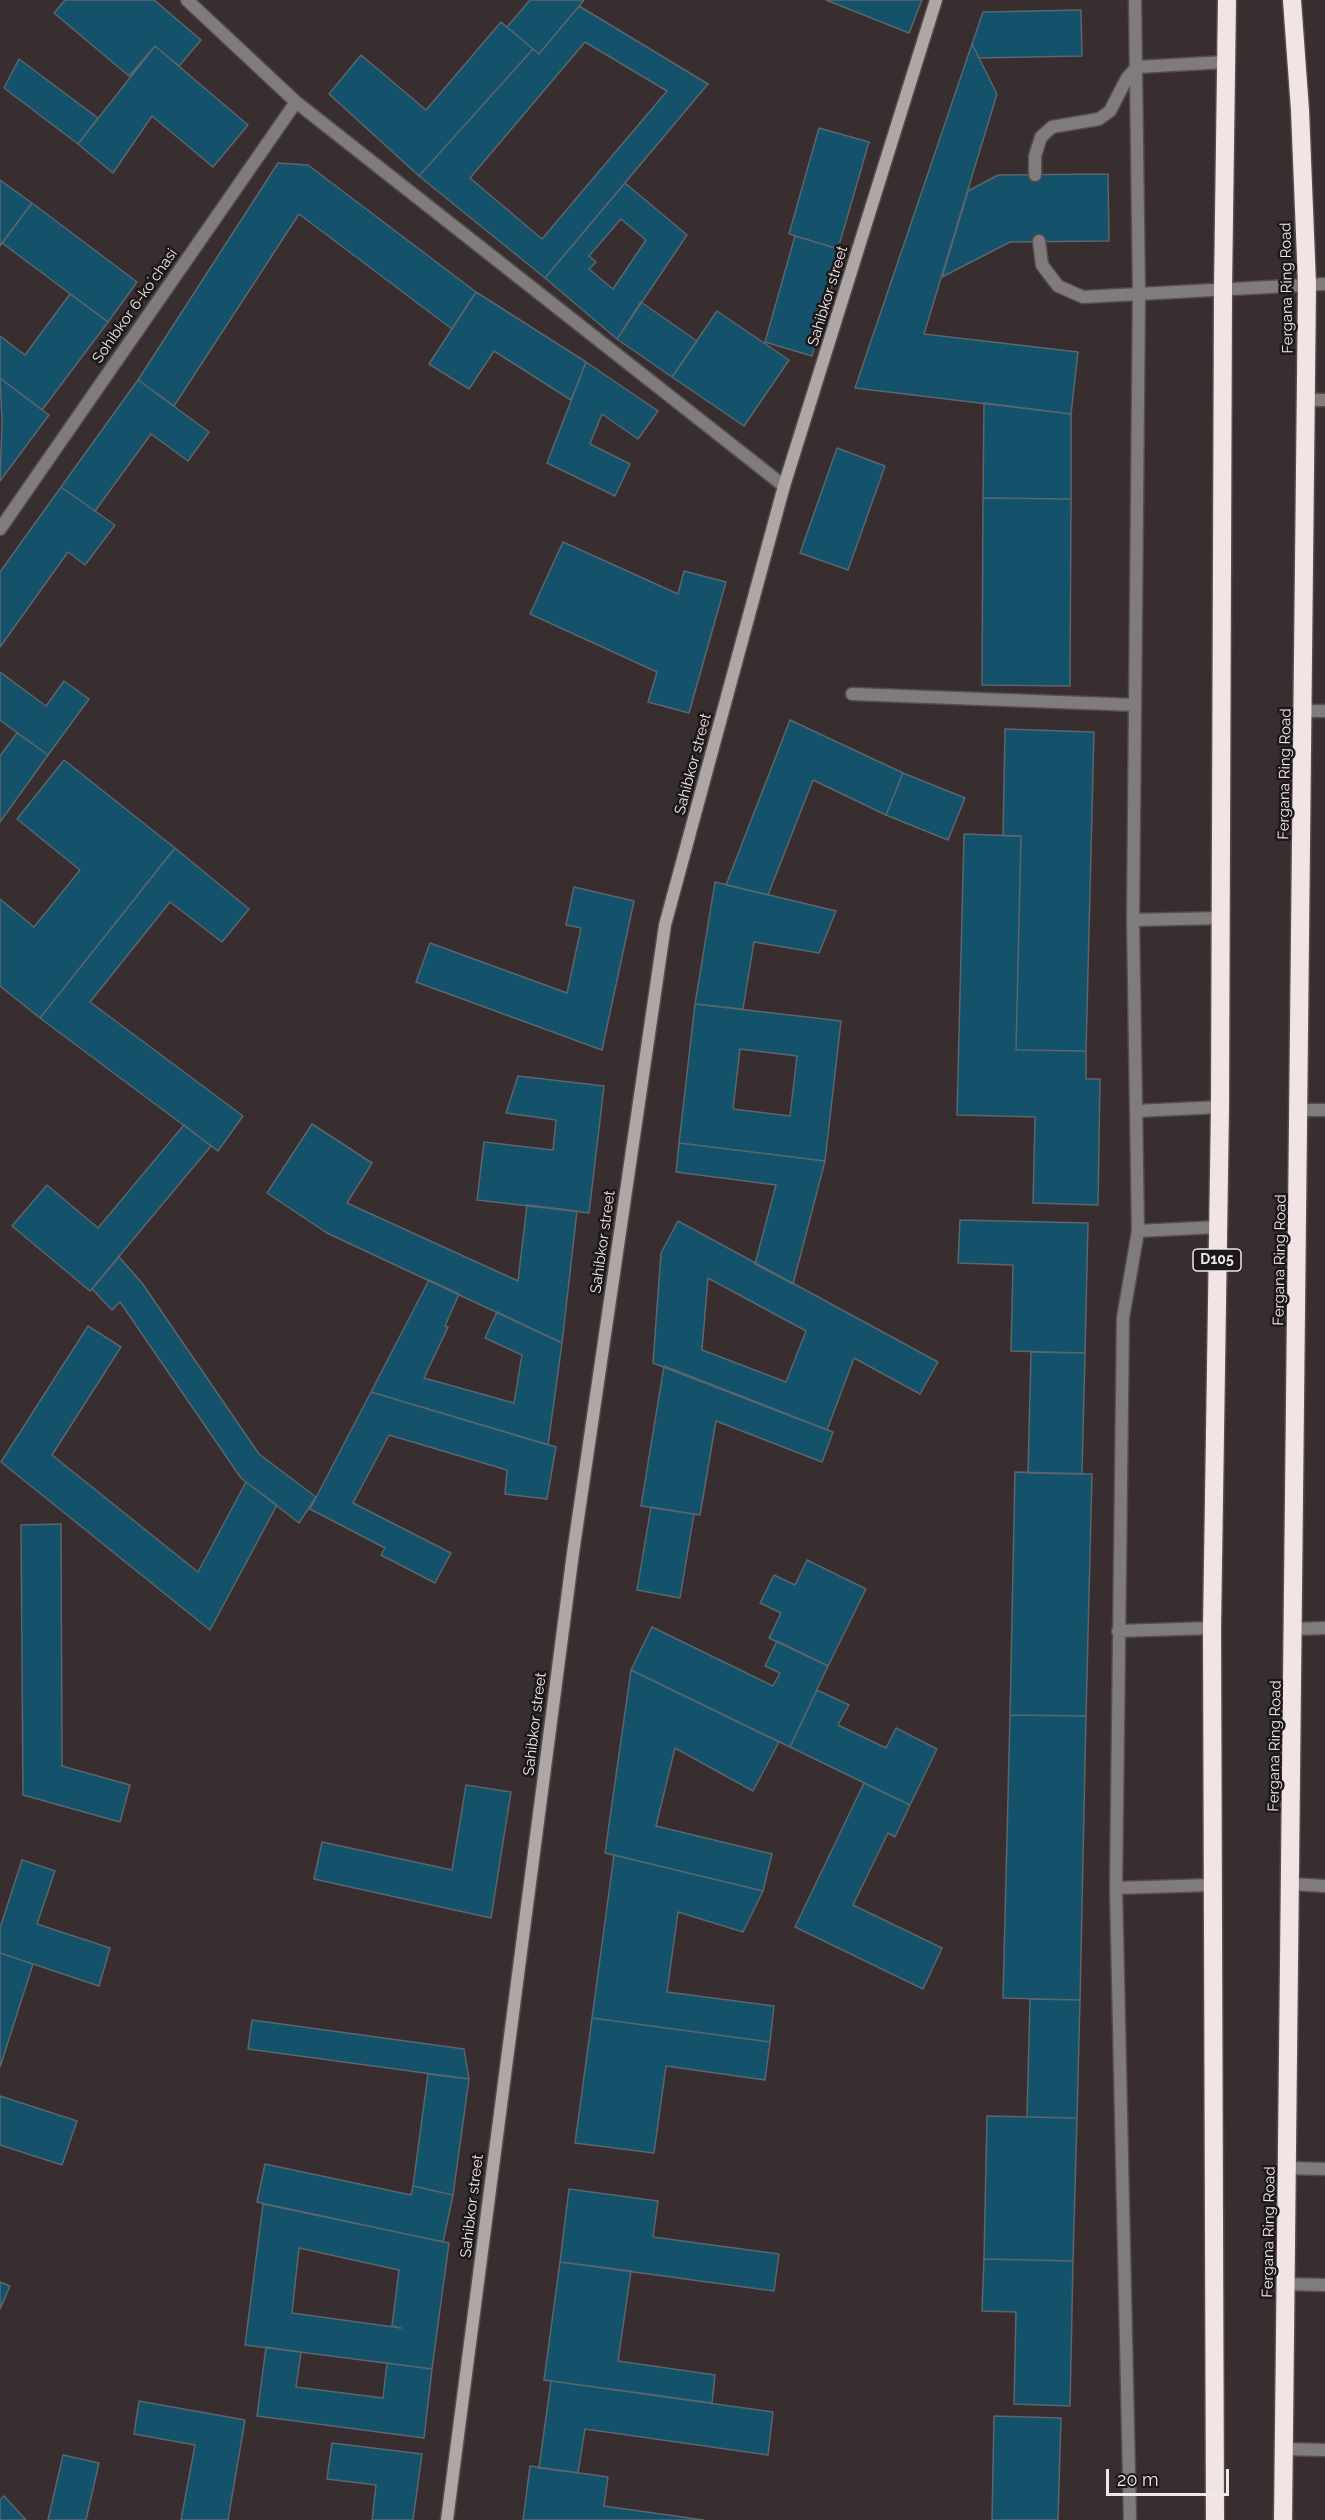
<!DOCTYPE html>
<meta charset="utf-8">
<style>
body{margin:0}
#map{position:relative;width:1325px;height:2520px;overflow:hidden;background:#392e2f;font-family:Raleway,sans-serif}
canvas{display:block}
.scale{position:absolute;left:1106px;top:2469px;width:123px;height:27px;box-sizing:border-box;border:3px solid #f0e8e9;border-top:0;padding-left:8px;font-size:18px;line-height:21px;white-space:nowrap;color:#f0e8e9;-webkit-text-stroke:4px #1c1718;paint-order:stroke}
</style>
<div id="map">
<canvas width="1325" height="2520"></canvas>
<div class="scale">20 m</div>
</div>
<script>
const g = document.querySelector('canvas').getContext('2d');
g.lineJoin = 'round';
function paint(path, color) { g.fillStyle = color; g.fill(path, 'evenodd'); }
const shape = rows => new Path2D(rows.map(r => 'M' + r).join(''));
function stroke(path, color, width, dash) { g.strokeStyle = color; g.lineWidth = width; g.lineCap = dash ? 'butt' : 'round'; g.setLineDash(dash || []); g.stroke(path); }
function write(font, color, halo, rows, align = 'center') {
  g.font = font + ' Raleway,sans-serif'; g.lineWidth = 5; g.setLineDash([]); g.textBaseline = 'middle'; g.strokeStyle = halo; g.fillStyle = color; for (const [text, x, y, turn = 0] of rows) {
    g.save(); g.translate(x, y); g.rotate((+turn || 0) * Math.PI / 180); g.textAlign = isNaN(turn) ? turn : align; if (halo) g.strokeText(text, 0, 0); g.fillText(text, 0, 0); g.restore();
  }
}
const building = shape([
 [65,0,154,0,201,40,179,66,155,46,129,76,54,13,65,0],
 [530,0,584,0,539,54,507,27,530,0],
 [826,0,922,0,909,33,826,0],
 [579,6,708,84,545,278,419,176,533,49,539,54,579,6],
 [585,42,667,91,542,239,470,178,585,42],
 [1081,10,1082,56,979,58,972,44,983,12,1081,10],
 [501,22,533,49,419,176,329,94,361,55,426,110,501,22],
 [972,44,997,94,924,334,1078,352,1071,414,855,388,972,44],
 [155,46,248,125,213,167,152,116,113,173,78,144,155,46],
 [19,59,98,118,78,144,4,88,19,59],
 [819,128,869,142,838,249,789,234,819,128],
 [278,163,308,165,476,292,452,329,299,214,174,406,138,380,278,163],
 [1108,174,1109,241,1010,242,942,277,968,191,998,175,1108,174],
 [0,180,32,203,0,246,0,180],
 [625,183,687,235,617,339,545,278,625,183],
 [621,219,646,240,613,289,589,269,596,262,589,256,621,219],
 [32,203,137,282,108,322,2,243,32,203],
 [795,236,842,250,812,356,765,342,795,236],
 [476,292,586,362,571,400,494,351,469,389,429,364,476,292],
 [70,294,108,322,42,410,0,378,0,336,25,355,70,294],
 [641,302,697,341,672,377,617,339,641,302],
 [717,311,789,360,744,426,672,377,717,311],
 [586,362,658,411,638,439,602,414,590,444,630,464,615,496,547,463,586,362],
 [0,378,49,415,0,481,2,422,0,378],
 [138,380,209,432,188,461,151,434,95,511,61,487,138,380],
 [984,403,1071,414,1071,499,983,498,984,403],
 [837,448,885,466,848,570,800,553,837,448],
 [61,487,115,525,85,565,68,552,0,647,0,572,61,487],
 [983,498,1071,499,1070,686,982,685,983,498],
 [563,542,678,594,684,571,726,582,689,713,648,702,657,672,530,614,563,542],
 [0,672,46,706,64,681,89,699,48,755,0,720,0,672],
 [790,720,903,773,886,815,813,780,768,895,726,885,790,720],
 [1005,729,1094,732,1086,1051,1016,1050,1021,836,1003,836,1005,729],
 [17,733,48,755,0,822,0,756,17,733],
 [64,760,175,848,40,1018,0,986,0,899,34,927,80,870,17,819,64,760],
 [903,773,965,798,948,840,886,815,903,773],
 [964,834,1021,836,1016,1050,1086,1051,1086,1079,1100,1079,1098,1205,1033,1203,1035,1117,957,1115,964,834],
 [175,848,249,909,222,942,170,902,90,1002,243,1116,218,1151,40,1018,175,848],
 [715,882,836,911,819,953,754,942,743,1009,695,1004,715,882],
 [574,887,634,901,602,1050,416,982,430,943,567,993,581,928,566,925,574,887],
 [695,1004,841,1021,825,1161,679,1143,695,1004],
 [740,1049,797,1056,790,1116,733,1109,740,1049],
 [518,1076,604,1086,589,1213,477,1200,484,1142,553,1150,556,1120,506,1113,518,1076],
 [312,1124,372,1163,347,1203,518,1281,527,1205,577,1211,562,1343,327,1233,267,1193,312,1124],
 [184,1125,211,1146,90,1291,12,1226,47,1185,98,1228,184,1125],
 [679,1143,825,1161,793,1284,755,1264,776,1185,676,1172,679,1143],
 [960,1220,1088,1223,1085,1353,1011,1351,1013,1265,958,1263,960,1220],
 [678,1221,938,1362,920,1394,854,1358,827,1430,653,1363,661,1253,678,1221],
 [708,1278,806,1331,786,1382,702,1350,708,1278],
 [119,1257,142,1283,259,1454,316,1497,299,1523,241,1478,120,1302,112,1310,92,1289,119,1257],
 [429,1280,459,1294,445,1326,448,1327,424,1378,514,1403,522,1355,485,1338,497,1312,562,1343,548,1445,371,1392,429,1280],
 [88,1326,121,1347,52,1455,198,1572,246,1482,277,1505,210,1630,1,1462,88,1326],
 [1031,1352,1085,1353,1082,1474,1028,1473,1031,1352],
 [664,1366,833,1432,822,1462,716,1421,700,1515,641,1506,664,1366],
 [371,1392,556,1447,547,1499,505,1494,507,1470,389,1435,353,1503,451,1553,435,1583,381,1555,385,1548,310,1509,371,1392],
 [1015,1472,1092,1474,1086,1716,1010,1715,1015,1472],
 [651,1507,694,1514,680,1598,637,1590,651,1507],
 [61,1524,62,1766,130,1785,120,1822,23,1795,21,1525,61,1524],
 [807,1560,866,1589,828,1666,769,1638,781,1613,760,1603,774,1575,795,1585,807,1560],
 [652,1627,773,1686,780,1673,765,1666,777,1641,828,1666,790,1747,631,1670,652,1627],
 [631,1670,779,1742,753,1791,675,1748,656,1826,772,1854,763,1891,605,1853,631,1670],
 [817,1690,849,1705,838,1725,886,1748,896,1728,937,1749,910,1805,790,1747,817,1690],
 [1010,1715,1086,1716,1080,2000,1003,1998,1010,1715],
 [864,1783,910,1805,895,1837,888,1833,853,1905,942,1948,923,1989,795,1927,864,1783],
 [466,1785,511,1792,491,1918,314,1879,322,1842,452,1870,466,1785],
 [614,1855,763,1891,743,1932,678,1912,667,1992,774,2006,770,2042,592,2018,614,1855],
 [22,1860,55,1871,37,1924,110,1948,99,1986,0,1953,0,1928,22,1860],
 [0,1953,33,1964,0,2067,0,1953],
 [1030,1999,1080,2000,1077,2118,1027,2117,1030,1999],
 [592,2018,770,2042,765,2080,666,2066,654,2153,575,2143,592,2018],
 [252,2020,464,2049,469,2079,248,2049,252,2020],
 [428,2074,469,2079,453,2195,413,2186,428,2074],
 [0,2096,77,2121,62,2165,0,2145,0,2096],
 [987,2116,1077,2118,1073,2261,984,2259,987,2116],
 [265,2164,411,2195,413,2186,453,2195,443,2242,257,2202,265,2164],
 [569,2189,658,2201,653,2237,779,2254,774,2291,560,2262,569,2189],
 [263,2204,449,2243,432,2369,245,2345,263,2204],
 [299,2248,399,2270,392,2326,401,2328,292,2313,299,2248],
 [984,2259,1073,2261,1070,2406,1014,2404,1016,2312,982,2311,984,2259],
 [560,2262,631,2271,618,2361,715,2375,712,2403,544,2380,560,2262],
 [0,2282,10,2286,0,2309,0,2282],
 [266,2347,301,2352,296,2387,383,2398,387,2363,432,2369,424,2438,257,2416,266,2347],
 [551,2381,773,2412,768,2455,585,2429,578,2473,539,2468,551,2381],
 [139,2401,245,2420,228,2520,181,2520,195,2445,134,2434,139,2401],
 [994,2416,1061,2418,1058,2520,992,2520,994,2416],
 [332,2443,422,2454,413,2520,372,2520,376,2485,327,2479,332,2443],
 [63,2455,99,2463,86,2520,48,2520,63,2455],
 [530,2466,608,2477,604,2506,704,2520,523,2520,530,2466],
 [4,2496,26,2520,0,2520,0,2500,4,2496]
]);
const lane = shape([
 [1035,175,1035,156,1041,137,1052,127,1099,119,1110,111,1127,78,1137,67,1226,62],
 [1039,241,1042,265,1058,286,1083,297,1325,284],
 [1306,400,1325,400],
 [852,694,1135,705],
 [1133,920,1221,918],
 [1300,1110,1325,1110],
 [1136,1111,1220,1107],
 [1138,1231,1218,1227],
 [1294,1629,1325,1628],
 [1118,1631,1212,1628],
 [1116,1888,1211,1885],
 [1288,2168,1325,2169],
 [1286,2284,1325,2285],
 [1284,2449,1325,2450],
 [1130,2520,1116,1888,1123,1318,1138,1231,1133,920,1139,293,1135,0]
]);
const street = shape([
 [187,0,296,102,784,486],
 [0,529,296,102],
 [1304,711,1325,711],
 [1291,1884,1325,1886]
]);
const secondary = shape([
 [447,2520,573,1553,665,925,784,486,936,0]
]);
const highway = shape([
 [1215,2520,1212,1628,1220,1107,1223,289,1227,0],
 [1283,2520,1307,284,1300,110,1292,0]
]);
const shields = [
 [1217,1260,48]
];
const shieldNames = [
 ["D105",1217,1260]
];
const streetNames = [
 ["Fergana Ring Road",1287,288,-91],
 ["Sahibkor street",828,296,-73],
 ["Sohibkor 6-koʼchasi",135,306,-55],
 ["Sahibkor street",693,764,-75],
 ["Fergana Ring Road",1285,774,-89],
 ["Sahibkor street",603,1242,-82],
 ["Fergana Ring Road",1280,1260,-89],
 ["Sahibkor street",535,1724,-83],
 ["Fergana Ring Road",1275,1746,-89],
 ["Sahibkor street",472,2206,-83],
 ["Fergana Ring Road",1269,2232,-89]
];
paint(building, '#14526b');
stroke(building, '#5b666c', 1.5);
stroke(lane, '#564c4d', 15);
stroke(street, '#564c4d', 15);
stroke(secondary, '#564c4d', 15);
stroke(highway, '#564c4d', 21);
stroke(lane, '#817c7c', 12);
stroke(street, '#817c7c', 12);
stroke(secondary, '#afa6a6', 12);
stroke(highway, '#f2e4e5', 18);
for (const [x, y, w] of shields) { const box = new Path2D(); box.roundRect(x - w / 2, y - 11, w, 22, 4.5); g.fillStyle = '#1c1718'; g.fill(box); stroke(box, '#f0e8e9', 1.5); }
write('bold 14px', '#f0e8e9', null, shieldNames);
write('15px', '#f0e8e9', '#1c1718', streetNames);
</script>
